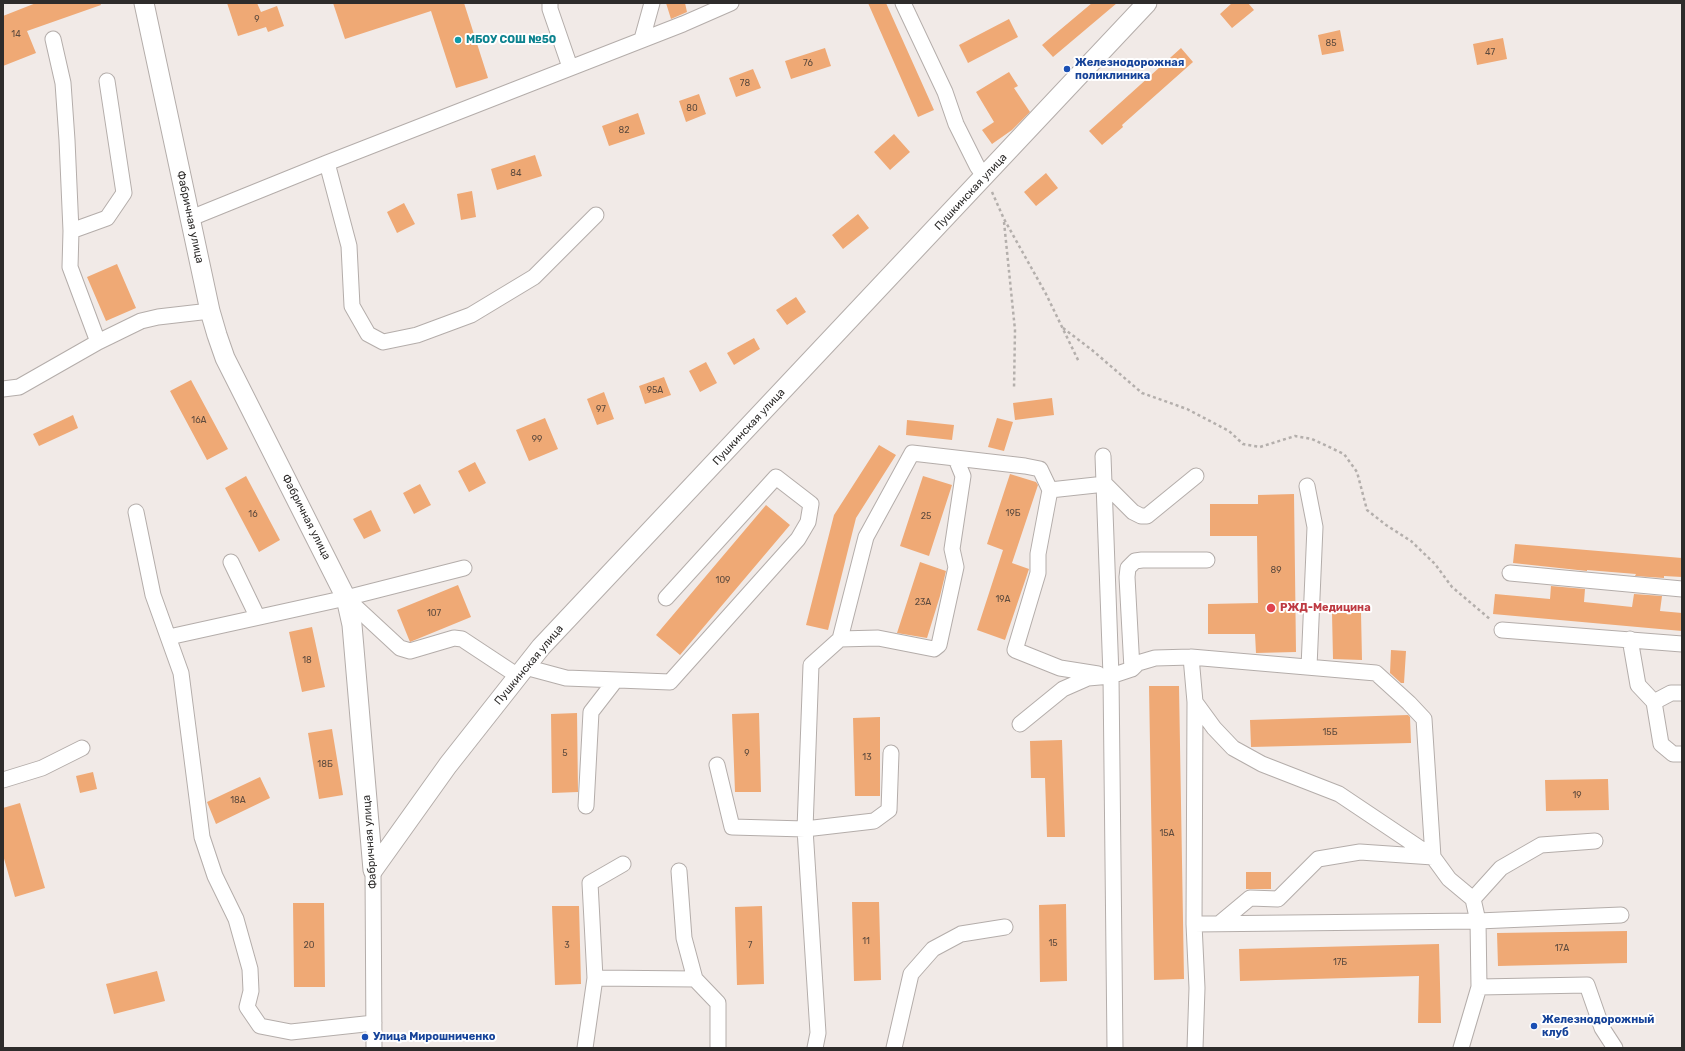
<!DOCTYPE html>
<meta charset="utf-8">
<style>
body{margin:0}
#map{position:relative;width:1685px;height:1051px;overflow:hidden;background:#f1eae7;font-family:Rubik,sans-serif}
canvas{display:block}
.frame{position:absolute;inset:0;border:4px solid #2e2c2b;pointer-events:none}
</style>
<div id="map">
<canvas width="1685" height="1051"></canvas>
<div class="frame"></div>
</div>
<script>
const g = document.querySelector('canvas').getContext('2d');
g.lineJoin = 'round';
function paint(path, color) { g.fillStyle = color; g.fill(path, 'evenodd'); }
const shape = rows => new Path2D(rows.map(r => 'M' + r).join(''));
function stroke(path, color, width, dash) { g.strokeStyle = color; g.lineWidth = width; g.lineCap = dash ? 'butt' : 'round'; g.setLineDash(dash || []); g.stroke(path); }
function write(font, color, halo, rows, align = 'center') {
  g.font = font + ' Rubik,sans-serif'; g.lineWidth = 4; g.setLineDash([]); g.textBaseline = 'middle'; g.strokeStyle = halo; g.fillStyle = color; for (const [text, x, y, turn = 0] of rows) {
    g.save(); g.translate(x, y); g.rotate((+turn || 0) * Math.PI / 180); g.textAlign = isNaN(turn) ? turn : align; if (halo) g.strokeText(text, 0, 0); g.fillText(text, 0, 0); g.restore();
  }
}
const building = shape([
 [36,3,100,3,101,5,27,31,36,53,3,66,3,16],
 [227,3,257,3,261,12,277,6,284,26,268,32,266,27,238,36],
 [333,3,464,3,488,78,456,88,431,11,345,39],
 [666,3,685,3,687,12,671,19],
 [868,3,886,3,934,110,918,117],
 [1092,3,1117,3,1053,57,1042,45],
 [1232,3,1248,3,1254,10,1232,28,1220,14],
 [1009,19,1018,37,968,63,959,45],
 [1340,30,1344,51,1322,55,1318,35],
 [1503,38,1507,59,1477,65,1473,44],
 [825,48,831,66,791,79,785,61],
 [1181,48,1193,62,1122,125,1123,127,1102,145,1089,131],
 [753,69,761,88,736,97,729,78],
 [1009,72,1018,86,1014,88,1030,112,1012,130,992,144,982,130,994,122,976,92],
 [699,94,706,114,686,122,679,101],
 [638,113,645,134,609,146,602,126],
 [894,134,910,152,890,170,874,152],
 [535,155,542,176,497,190,491,169],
 [1046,173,1058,188,1036,206,1024,192],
 [472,191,476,217,461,220,457,194],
 [404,203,415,224,397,233,387,212],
 [858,214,869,228,843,249,832,235],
 [117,264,136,308,106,321,87,277],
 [796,297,806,312,787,325,776,310],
 [754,338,760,349,734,365,727,353],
 [706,362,717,383,700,392,689,371],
 [664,377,671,395,645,404,639,386],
 [191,380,228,449,207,460,170,391],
 [604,392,614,419,597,425,587,399],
 [1052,398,1054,415,1015,420,1013,403],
 [73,415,78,428,39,446,33,434],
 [545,418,558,449,529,461,516,430],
 [997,418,1013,422,1004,451,988,447],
 [907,420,954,425,952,440,906,435],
 [879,445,896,455,856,518,828,630,806,625,834,515],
 [475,462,486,483,469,492,458,471],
 [1010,474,1036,482,1038,485,1012,563,1029,569,1005,640,977,630,1003,550,987,544],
 [246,476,280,540,259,552,225,488],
 [923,476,952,485,929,556,900,546],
 [420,484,431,505,414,514,403,493],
 [1294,494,1296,652,1256,653,1255,634,1208,634,1208,604,1258,603,1257,536,1210,536,1210,504,1258,504,1258,495],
 [766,505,790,525,680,655,656,635],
 [371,510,381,531,364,539,353,519],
 [1515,544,1682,558,1682,577,1664,576,1664,578,1635,576,1636,574,1587,570,1587,571,1513,563],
 [920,562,946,571,940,596,927,638,897,633],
 [458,585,471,617,410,642,397,610],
 [1551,586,1585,589,1584,602,1632,607,1634,594,1662,596,1660,611,1682,613,1682,631,1493,614,1495,594,1550,599],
 [1332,613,1361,613,1362,660,1333,659],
 [312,627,325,687,302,692,289,632],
 [1391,650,1406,651,1404,683,1401,683,1390,673],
 [1149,686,1179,686,1184,979,1154,980],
 [577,713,578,792,552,793,551,714],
 [759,713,761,792,735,792,732,714],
 [1408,715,1410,717,1411,743,1251,747,1250,720],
 [880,717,880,796,855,796,853,718],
 [332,729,343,795,319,799,308,733],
 [1062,740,1065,837,1047,837,1045,778,1031,778,1030,741],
 [93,772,97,789,80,793,76,776],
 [260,777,270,798,216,824,207,802],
 [1608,779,1609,810,1546,811,1545,780],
 [20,803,45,888,15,897,3,855,3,808],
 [1246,872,1271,872,1271,889,1246,889],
 [852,902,879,902,881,980,854,981],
 [293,903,324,903,325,987,294,987],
 [1066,904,1067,981,1040,982,1039,905],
 [552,906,579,906,581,984,555,985],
 [762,906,764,984,737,985,735,907],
 [1627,931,1627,963,1498,966,1497,933],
 [1439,944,1441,1023,1418,1023,1419,976,1240,981,1239,949],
 [157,971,165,1001,114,1014,106,984]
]);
const path = shape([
 [992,192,1004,219,1046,294,1079,362],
 [1004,222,1015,330,1014,389],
 [1063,328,1092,350,1142,393,1187,409,1229,431,1243,444,1260,447,1295,436,1312,439,1344,454,1357,472,1367,510,1386,525,1411,541,1435,564,1452,587,1491,620]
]);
const minor = shape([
 [550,3,550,9,570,67],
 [903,3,945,92,956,124,977,166,985,177],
 [53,39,63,83,67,140,71,231,70,267,98,342],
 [642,39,652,3],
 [327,163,349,246,352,306,368,334,383,342,417,335,471,315,534,277,596,215],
 [191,218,327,163,683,24,731,3],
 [71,231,107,218,124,193,107,81],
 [3,389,19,387,98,342,141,321,158,317,210,311],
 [1103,456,1111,676,1115,1048],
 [1307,486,1315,527,1309,667],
 [1050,490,1105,484,1133,512,1141,516,1147,516,1196,476],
 [136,512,153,595,181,673,202,837,215,876,236,919,250,969,251,991,247,1007,260,1026,291,1032,374,1023],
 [231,562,257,616],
 [1510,573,1682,589],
 [346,598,400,648,410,651,454,638,462,639,518,676],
 [1502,630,1682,644],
 [169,637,346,598,464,568],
 [840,639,866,537,912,453,1025,466,1040,469,1050,490,1038,554,1038,573,1015,650,1060,668,1098,674],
 [1630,639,1638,685,1654,702],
 [1191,657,1195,702,1214,728,1233,748,1262,764,1339,794,1433,857,1449,879,1473,899,1478,921,1479,987,1461,1048],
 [525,667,566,678,670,682,798,539,808,522,811,504,776,477,666,598],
 [1132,669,1127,577,1128,568,1135,561,1142,560,1207,560],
 [1682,693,1671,693,1654,702,1661,744,1673,754,1682,754],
 [1020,724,1063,689,1088,678,1111,676,1132,669,1138,663,1155,658,1191,657,1376,673,1409,703,1424,719,1433,857,1360,852,1318,859,1278,899,1250,898,1220,923],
 [717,765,732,827,805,829,874,821,889,810,891,753],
 [3,780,42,768,82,748],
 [586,806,591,712,615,681],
 [373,870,374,1048],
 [679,871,684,938,695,979],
 [1473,899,1501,868,1541,845,1595,841],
 [1194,924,1478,921,1621,915],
 [595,978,590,883,623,864],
 [1479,987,1587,985,1602,1028,1615,1048],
 [585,1048,595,978,695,979,718,1003,718,1048],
 [815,1048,818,1033,805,829,811,665,840,639,878,638,934,649,939,645,956,567,952,549,963,476,956,459],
 [894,1048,911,974,933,949,961,934,1005,927],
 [1195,1048,1197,988,1194,924,1195,702]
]);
const major = shape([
 [144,3,210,311,217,335,225,358,346,598,352,625,373,870],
 [373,870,448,765,541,647,1147,3]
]);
const markers = [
 [458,40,4,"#0f9aa8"],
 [1067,69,4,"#1a4fb4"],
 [1271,608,5,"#e0444e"],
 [1534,1026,4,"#1a4fb4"],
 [365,1037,4,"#1a4fb4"]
];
const numberNames = [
 ["9",257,19],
 ["14",16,34],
 ["85",1331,43],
 ["47",1490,52],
 ["76",808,63],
 ["78",745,83],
 ["80",692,108],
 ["82",624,130],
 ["84",516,173],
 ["95А",655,390],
 ["97",601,409],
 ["16А",199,420],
 ["99",537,439],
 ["19Б",1013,513],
 ["16",253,514],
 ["25",926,516],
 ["89",1276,570],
 ["109",723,580],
 ["19А",1003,599],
 ["23А",923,602],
 ["107",434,613],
 ["18",307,660],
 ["15Б",1330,732],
 ["5",565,753],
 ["9",747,753],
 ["13",867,757],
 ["18Б",325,764],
 ["19",1577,795],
 ["18А",238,800],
 ["15А",1167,833],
 ["11",866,941],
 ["15",1053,943],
 ["20",309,945],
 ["3",567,945],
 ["7",750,945],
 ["17А",1562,948],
 ["17Б",1340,962]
];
const cultureNames = [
 ["МБОУ СОШ №50",466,40]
];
const transitNames = [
 ["Железнодорожная",1075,63],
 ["поликлиника",1075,76],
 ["Железнодорожный",1542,1020],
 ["клуб",1542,1033],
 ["Улица Мирошниченко",373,1037]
];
const streetNames = [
 ["Пушкинская улица",971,192,-47],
 ["Фабричная улица",190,217,78],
 ["Пушкинская улица",749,427,-47],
 ["Фабричная улица",306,517,63],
 ["Пушкинская улица",529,665,-50],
 ["Фабричная улица",370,842,-94]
];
const healthNames = [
 ["РЖД-Медицина",1280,608]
];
paint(building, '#efa975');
stroke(minor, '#b4adaa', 17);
stroke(major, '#b4adaa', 21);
stroke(path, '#b4afac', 2.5, [3, 3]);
stroke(minor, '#fff', 15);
stroke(major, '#fff', 19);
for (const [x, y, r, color] of markers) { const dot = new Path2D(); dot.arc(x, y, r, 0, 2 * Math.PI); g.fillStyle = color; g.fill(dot); stroke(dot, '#fff', 1.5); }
write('9px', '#5e4b3e', null, numberNames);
write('bold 11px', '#0d838f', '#fff', cultureNames, 'left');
write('bold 11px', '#164399', '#fff', transitNames, 'left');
write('11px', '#2e2c2b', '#fff', streetNames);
write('bold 11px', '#be3a42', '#fff', healthNames, 'left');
</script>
